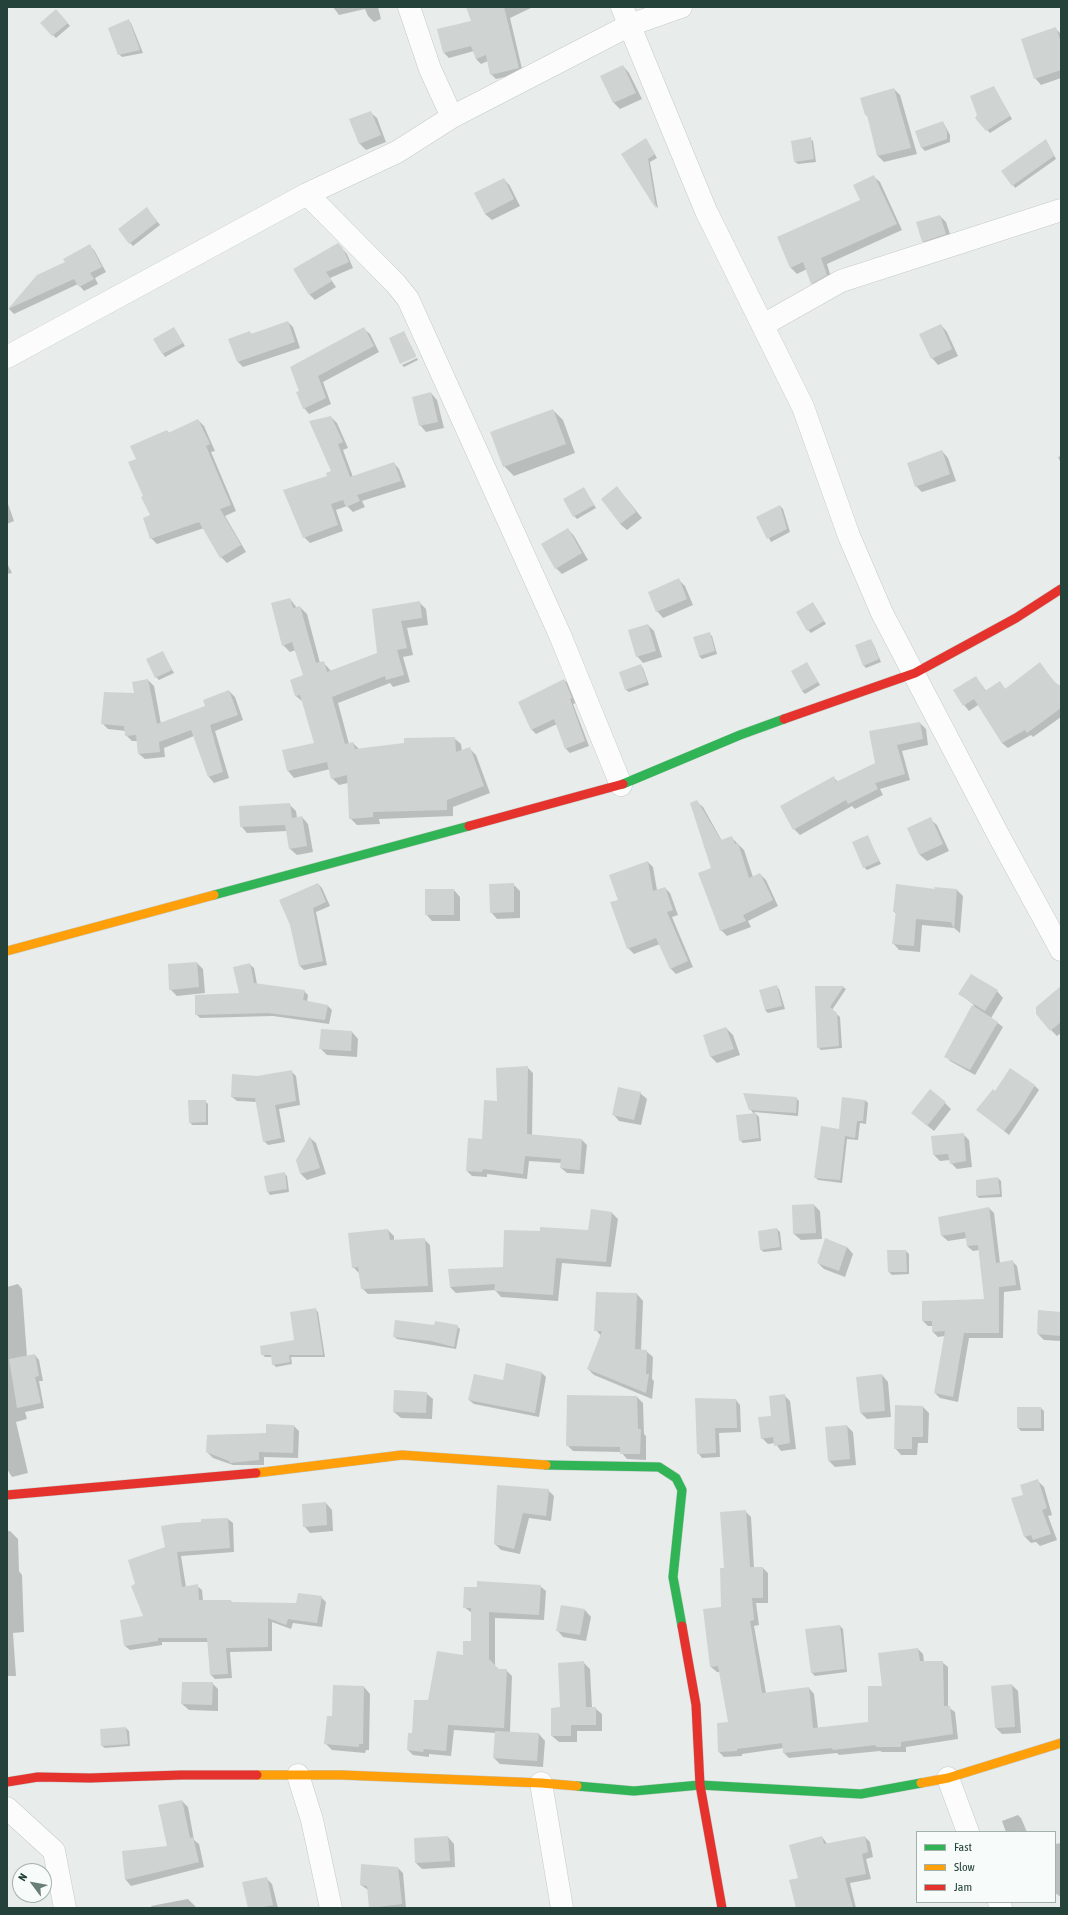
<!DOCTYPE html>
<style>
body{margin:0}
#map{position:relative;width:1068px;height:1915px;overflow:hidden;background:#e8edeb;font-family:"Asap Condensed",sans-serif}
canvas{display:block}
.frame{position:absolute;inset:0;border:8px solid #24423a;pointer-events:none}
.legend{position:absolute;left:916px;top:1831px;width:140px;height:72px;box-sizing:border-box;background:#f7fbf9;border:1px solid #a3b1ad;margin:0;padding:5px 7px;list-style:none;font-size:12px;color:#24423a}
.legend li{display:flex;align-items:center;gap:8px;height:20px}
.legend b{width:20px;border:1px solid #a3b1ad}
.north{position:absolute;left:12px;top:1863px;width:40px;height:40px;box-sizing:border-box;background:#f7fbf9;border:1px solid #a3b1ad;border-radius:50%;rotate:302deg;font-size:11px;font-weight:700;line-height:16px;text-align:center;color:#24423a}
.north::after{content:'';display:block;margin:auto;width:14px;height:18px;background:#697e78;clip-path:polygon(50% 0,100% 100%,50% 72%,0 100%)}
</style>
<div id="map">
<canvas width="1068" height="1915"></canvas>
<div class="frame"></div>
<ul class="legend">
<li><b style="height:5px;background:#30b455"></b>Fast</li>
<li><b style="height:5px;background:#ff9f0a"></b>Slow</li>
<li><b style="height:5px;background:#e5322d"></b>Jam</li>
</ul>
<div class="north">N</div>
</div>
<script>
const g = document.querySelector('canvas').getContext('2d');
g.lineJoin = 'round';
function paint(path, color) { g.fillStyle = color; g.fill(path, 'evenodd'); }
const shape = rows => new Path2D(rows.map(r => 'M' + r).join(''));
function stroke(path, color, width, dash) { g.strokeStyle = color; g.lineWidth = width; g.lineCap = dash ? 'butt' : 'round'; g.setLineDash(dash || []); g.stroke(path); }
const shadow = shape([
 [333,7,378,7,381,19,374,22,368,16,365,9,339,15],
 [469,7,533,7,510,18,523,73,496,79,491,74,488,61,481,64,476,59,474,51,449,58,444,53,472,22],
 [59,13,70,26,56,38,41,23],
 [129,21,131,23,143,53,122,57,119,54],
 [1055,28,1061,34,1061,78,1041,85,1035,78],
 [623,66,629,73,642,99,620,109,614,103,602,76],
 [994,87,1012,119,990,133,987,130],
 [894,89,900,95,917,154,884,162,878,156,868,117,866,115],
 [370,112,377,118,386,142,366,150,360,144],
 [943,122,950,135,950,142,925,151,922,148,917,132],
 [810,139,813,141,816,162,798,164,795,162],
 [1046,140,1056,159,1015,188,1013,185],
 [648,143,657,158,650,162,658,209,622,154],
 [874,177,880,182,902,230,827,264,832,281,818,289,812,283,807,269,797,274,791,268,778,237,862,200],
 [504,179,510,186,520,206,492,220,485,214],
 [149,211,160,225,133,246,130,243],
 [940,216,946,222,952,240,929,248,923,241],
 [338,244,347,254,353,268,330,278,336,287,315,300,310,295,295,269],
 [89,245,94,250,106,272,95,278,98,284,84,291,78,284,14,314,9,309,37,276,67,262],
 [288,322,293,327,300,348,243,367,238,362,250,333,252,334],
 [941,325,947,332,958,356,938,365,932,358],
 [174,328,185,346,165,357,154,339],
 [364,329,370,334,379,352,323,382,331,404,309,414,304,408,300,392],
 [404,332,416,356,401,363],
 [417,358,418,360,404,367,402,365],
 [431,393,437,400,444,428,426,432,420,425],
 [553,410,563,420,575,453,514,476,504,466],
 [331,417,337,423,348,448,343,450,353,477,394,463,399,469,406,487,362,501,365,507,353,512,347,506,336,510,343,531,310,543,304,537,328,476,332,472],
 [198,420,204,426,215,451,211,452,236,511,225,516,246,552,227,563,221,557,204,528,157,544,151,538,152,516,144,496,137,459,167,431,170,434],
 [942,451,948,458,956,481,922,492,916,486],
 [1061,456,1061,463,1058,457],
 [617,487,642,518,627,530,620,524],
 [584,488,596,508,577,519,574,516],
 [7,501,14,521,7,524],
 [780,506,783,509,790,532,771,542,757,517],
 [568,529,574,536,588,560,562,574,556,568],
 [7,563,12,573,7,574],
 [678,579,685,586,693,605,663,618,657,611],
 [290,599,297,608,300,607,307,614,320,663,323,662,331,671,378,653,373,610,419,602,426,609,428,625,407,628,413,655,403,657,410,682,393,687,390,683,338,703,349,744,353,743,359,749,454,738,461,744,462,751,469,748,476,755,490,793,453,807,453,816,379,819,380,824,357,825,350,818,348,783,339,785,332,778,330,769,294,778,288,771,315,743,303,702,296,696,304,676,296,650,290,652,283,645],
 [813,603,826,624,811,633,808,630],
 [648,625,654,631,662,657,643,663,637,656],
 [709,633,712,636,717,654,702,659,699,656],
 [870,640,873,643,881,662,866,668,863,665],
 [163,653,174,673,159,680,156,677],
 [807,663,820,685,805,694,802,691],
 [1040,664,1057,685,1061,687,1061,717,1033,737,1031,735,1008,748,1002,743,978,705,969,711,964,705,976,677,986,691,1000,682,1006,690],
 [640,665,643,668,649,685,629,692,626,690,620,673],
 [148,680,154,686,161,724,207,707,229,691,235,697,243,720,215,731,229,778,214,783,209,777,194,736,164,748,165,757,145,759,139,754,138,741,132,741,126,735,126,731,108,729,102,723,135,695],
 [564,680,569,684,576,703,573,704,589,746,570,753,566,749,557,724,536,734,531,729],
 [920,723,926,729,928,745,902,751,910,780,880,789,883,795,855,809,852,806,800,835,794,829,834,778,838,782,876,764],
 [697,802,703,807,722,841,732,838,744,850,753,877,760,874,766,880,778,906,748,921,751,927,727,936,721,930,713,869],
 [289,804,296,811,297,818,302,817,308,824,313,852,297,855,290,849,287,831,247,833,241,826],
 [930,819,937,825,949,851,927,861,920,855,908,829],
 [867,836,881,864,867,870,864,867],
 [648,862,653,867,657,890,665,888,670,893,678,915,672,917,693,967,676,974,671,969,660,944,634,954,628,948,619,900],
 [318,884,322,888,330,906,316,912,327,965,304,970,300,966,291,924],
 [513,884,520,891,520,918,497,919,491,912],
 [454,890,460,897,460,921,432,921,426,914],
 [937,890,957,890,963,896,960,933,954,928,922,925,920,952,899,950,893,943,896,914,894,911],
 [197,963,203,969,205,993,177,996,170,989],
 [249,964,254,968,257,984,304,991,308,995,307,1002,328,1006,332,1010,329,1024,273,1016,200,1018,196,1014,241,994],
 [776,986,779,989,785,1009,768,1013,765,1010],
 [816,987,843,987,846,989,832,1010,840,1017,842,1048,821,1050,818,1047],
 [997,991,1003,998,991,1018,1003,1027,975,1075,950,1061,946,1056,974,1005,960,994],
 [1061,997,1061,1033,1057,1036,1051,1030],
 [726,1028,733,1035,740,1055,717,1063,711,1057,704,1036],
 [322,1030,352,1032,358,1039,357,1057,327,1055,320,1048],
 [528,1068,533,1073,532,1136,582,1140,587,1145,584,1174,567,1173,561,1168,562,1163,529,1161,527,1179,487,1174,487,1177,472,1176,467,1171,483,1140,498,1102],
 [291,1071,296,1076,300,1105,279,1109,285,1142,268,1145,264,1141,257,1102,237,1101,232,1097],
 [1035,1086,1039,1090,1009,1135,978,1110,995,1093],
 [640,1093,647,1099,641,1125,619,1121,613,1114],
 [796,1098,799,1101,798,1116,754,1112,759,1117,761,1141,743,1143,740,1140,754,1114,750,1109],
 [865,1100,868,1103,866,1124,860,1123,858,1140,847,1139,842,1183,818,1180,815,1177,840,1130],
 [205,1101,208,1104,208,1125,192,1125,190,1122],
 [945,1103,951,1109,934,1131,919,1119],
 [963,1134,969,1140,972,1167,957,1169,951,1163,950,1160,940,1161,934,1155],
 [310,1138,316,1143,326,1174,307,1180,301,1174,297,1161],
 [284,1173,287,1176,289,1192,270,1195,268,1192],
 [998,1178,1001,1181,1002,1197,979,1198,977,1196],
 [814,1205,820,1211,822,1239,801,1240,794,1234],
 [989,1208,994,1213,1000,1263,1012,1261,1017,1266,1021,1290,1004,1292,1003,1338,969,1338,958,1402,940,1398,935,1393,945,1336,938,1337,933,1332,933,1326,928,1326,923,1321,985,1300,979,1250,973,1251,967,1246,967,1238,948,1241,942,1236,939,1218],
 [612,1213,618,1219,611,1267,562,1263,558,1301,501,1297,495,1290,456,1293,450,1287,504,1268,589,1231],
 [777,1229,780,1232,782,1250,764,1252,761,1250],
 [388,1230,394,1236,394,1241,424,1239,430,1245,433,1292,368,1294,362,1288,359,1273,353,1267],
 [826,1240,847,1247,853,1254,845,1277,824,1269,818,1263],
 [906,1251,909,1254,909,1274,892,1275,889,1272],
 [18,1284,22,1289,27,1357,35,1355,39,1360,43,1381,39,1381,44,1408,25,1412,27,1419,16,1422,28,1473,12,1477,7,1469,7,1287],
 [597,1293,637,1294,643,1301,641,1351,646,1351,653,1357,652,1379,654,1381,652,1399,594,1375,588,1369,601,1336,596,1330],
 [315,1309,318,1312,325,1357,291,1357,292,1364,276,1367,273,1364,272,1357,265,1357,262,1354,295,1340],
 [1061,1313,1061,1341,1044,1340,1038,1334],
 [435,1326,457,1326,460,1329,456,1349,397,1339,394,1336],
 [542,1373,546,1377,539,1417,474,1404,469,1400,504,1381],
 [882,1375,888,1382,891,1417,867,1419,861,1413],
 [426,1393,433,1399,432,1419,401,1418,394,1412],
 [784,1395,790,1401,796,1449,781,1451,775,1443,768,1444,762,1438],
 [637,1397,643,1403,644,1434,646,1436,646,1460,627,1459,621,1452,573,1451,567,1445],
 [696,1399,736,1400,740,1405,741,1432,719,1433,720,1457,702,1458,698,1453],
 [923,1407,929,1413,928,1443,918,1443,917,1455,901,1455,895,1448],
 [1041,1408,1044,1411,1044,1431,1021,1431,1018,1428],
 [294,1426,299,1431,298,1458,264,1457,264,1465,233,1465,213,1458,207,1452],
 [847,1426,853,1432,856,1465,835,1467,829,1461],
 [1038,1481,1044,1487,1052,1515,1048,1516,1057,1540,1040,1546,1036,1542,1031,1543,1025,1537,1012,1499,1024,1495],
 [498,1486,548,1490,554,1496,551,1521,529,1518,520,1554,501,1550,495,1544],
 [326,1503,332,1510,333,1531,310,1533,304,1526],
 [745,1511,751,1517,754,1568,763,1568,768,1573,768,1603,756,1603,759,1625,754,1626,766,1693,809,1688,814,1694,818,1728,869,1723,883,1687,918,1649,923,1654,924,1662,942,1662,948,1667,948,1707,955,1712,958,1739,906,1747,906,1752,882,1752,880,1751,839,1755,837,1753,789,1758,784,1753,784,1748,742,1754,742,1756,724,1757,719,1752,729,1723,720,1672,717,1672,711,1667,705,1610,722,1608,725,1569],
 [228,1519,233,1523,234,1552,181,1556,186,1587,197,1586,202,1590,203,1601,231,1601,233,1603,297,1604,321,1597,326,1602,322,1627,293,1623,291,1629,272,1622,272,1651,230,1652,232,1678,215,1679,211,1675,209,1642,162,1642,162,1645,130,1650,125,1646,144,1617,137,1585,166,1548,202,1523],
 [7,1531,10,1531,18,1539,19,1571,22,1575,24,1632,13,1633,16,1676,7,1676],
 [540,1586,546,1591,544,1620,495,1618,495,1666,499,1670,506,1670,512,1676,510,1732,539,1734,545,1741,543,1767,500,1764,494,1758,496,1733,454,1730,451,1756,429,1754,429,1757,413,1755,408,1750,413,1734,429,1701,464,1657,472,1642,472,1613,464,1607],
 [585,1610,591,1617,586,1641,563,1637,557,1630],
 [840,1626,843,1629,847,1672,815,1676,812,1673],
 [583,1662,590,1669,592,1708,595,1708,602,1714,602,1731,577,1731,577,1742,559,1742,552,1736,561,1708],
 [212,1683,218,1689,218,1711,189,1710,182,1704],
 [1012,1685,1018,1691,1021,1733,1002,1734,996,1728],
 [364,1687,370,1694,369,1750,366,1750,365,1753,332,1750,325,1743,333,1718],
 [126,1728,129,1731,130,1746,105,1748,102,1746],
 [182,1801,188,1807,194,1840,199,1844,204,1867,131,1886,126,1880,123,1852,168,1847],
 [1018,1815,1021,1818,1027,1832,1006,1832,1002,1821],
 [448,1837,454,1844,455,1867,422,1869,416,1863,415,1839],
 [822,1837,828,1845,865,1837,870,1842,873,1857,866,1859,871,1879,850,1883,856,1908,797,1908,799,1879],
 [1061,1843,1061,1897,1055,1893,1055,1844],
 [398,1868,403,1873,406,1908,371,1908,368,1890,361,1885],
 [266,1878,272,1884,278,1908,249,1908],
 [188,1899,197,1908,152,1908,151,1906]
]);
const building = shape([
 [466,7,504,7,519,68,490,75,486,55,476,59,471,46,443,53,437,29,471,21],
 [56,9,68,23,52,36,40,23],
 [129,19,140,50,118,55,108,28],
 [1056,27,1061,43,1061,70,1034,79,1021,39],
 [623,65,636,93,613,103,600,76],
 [994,86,1010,116,986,131,975,118,977,115,970,96],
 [894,88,911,148,877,156,867,115,865,115,860,98],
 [371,111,381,135,359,144,349,119],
 [943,121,947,132,947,139,921,148,915,131],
 [811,137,814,159,794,162,791,141],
 [646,138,655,154,648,159,656,209,621,154],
 [1046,139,1054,156,1012,186,1001,171],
 [874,175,897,224,821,258,827,275,811,284,803,262,790,268,777,237,860,200,853,185],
 [504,178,514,199,485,214,474,193],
 [147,207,157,222,129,244,118,229],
 [940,215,946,234,922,242,916,222],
 [338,243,342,247,349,262,326,272,332,281,309,295,293,269],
 [90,244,102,267,90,273,94,279,79,287,74,279,8,309,37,275,65,262,63,259],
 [288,321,295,342,237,362,228,339,250,331,251,334],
 [941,324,952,349,931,359,919,334],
 [174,327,183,343,162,354,153,339],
 [364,327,374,346,318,376,326,398,303,409,296,392,299,391,290,367],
 [404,331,416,357,400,364,389,338],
 [431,392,438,422,419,426,412,397],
 [553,409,566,444,503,467,490,432],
 [331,416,343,442,338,444,350,477,394,462,401,481,357,495,360,501,346,507,343,500,331,504,338,525,303,538,283,490,327,476,326,473,331,471,309,421],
 [198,419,210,444,206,446,231,505,220,509,241,545,220,558,199,522,150,539,143,518,150,515,141,497,143,496,128,462,136,459,130,446,167,430,168,433],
 [942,450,950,474,915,487,907,463],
 [617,486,636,512,620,524,601,499],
 [584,487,594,505,573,517,563,499],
 [780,505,787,529,767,539,756,517],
 [568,528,582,553,555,569,541,544],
 [679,578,687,599,656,612,648,592],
 [290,598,293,608,300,606,316,663,324,661,327,672,377,653,372,609,420,601,422,618,401,621,407,648,397,650,404,675,386,680,385,676,332,697,345,744,353,742,355,749,404,743,404,738,455,737,456,752,470,747,484,786,447,800,447,810,373,812,373,817,349,819,347,775,331,779,327,762,287,771,282,750,314,743,300,695,295,696,290,680,303,675,292,642,282,646,271,603],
 [813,602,824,621,807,631,796,612],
 [648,624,656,651,636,657,628,630],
 [710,632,715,651,699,656,693,637],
 [871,639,879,659,863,666,855,645],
 [163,651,172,670,155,678,146,659],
 [807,662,818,682,802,691,791,671],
 [1040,662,1054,682,1061,686,1061,708,1027,733,1025,730,1002,743,974,699,963,706,953,690,976,676,985,691,1000,681,1005,689],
 [641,664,647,682,625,690,619,672],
 [148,679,157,724,205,706,203,700,229,690,238,715,210,725,223,772,208,777,191,730,159,742,160,752,138,754,136,735,125,736,124,726,101,724,104,692,134,693,132,682],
 [564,679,572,698,570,699,585,741,565,749,554,719,531,730,518,702],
 [920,722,923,739,897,745,905,774,875,783,878,789,848,804,846,800,793,830,780,806,834,776,836,782,875,763,869,731],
 [697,800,721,840,732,836,735,844,738,843,749,878,760,873,773,900,743,915,746,921,720,931,698,873,711,868,690,803],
 [290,803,292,818,302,816,307,846,289,849,285,825,240,827,239,806],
 [931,817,943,844,919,855,907,828],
 [868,835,879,861,863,868,852,842],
 [648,861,653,891,665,887,673,910,667,912,688,961,670,969,656,938,627,949,610,902,618,900,609,875],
 [318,883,326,902,313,908,323,961,299,966,290,925,279,900],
 [514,883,514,912,490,913,489,884],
 [896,884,935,889,934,887,957,889,954,929,951,922,916,919,914,946,892,944,896,912,893,912],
 [425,889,454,889,454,915,425,915],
 [197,962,199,987,169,990,168,964],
 [250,963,254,983,305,990,303,1000,328,1005,325,1020,268,1013,195,1015,195,995,239,993,233,967],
 [971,974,998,990,985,1011,958,994],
 [777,985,782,1006,765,1010,759,990],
 [815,986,844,986,830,1007,837,1013,839,1046,817,1048],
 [1061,986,1061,1022,1050,1031,1036,1014,1036,1007],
 [972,1005,998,1022,970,1070,944,1057],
 [726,1027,734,1049,710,1057,703,1035],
 [321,1029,352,1031,351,1051,319,1049],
 [528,1066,527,1134,582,1139,580,1170,560,1168,561,1159,525,1156,523,1174,483,1169,482,1172,466,1171,468,1138,482,1139,484,1100,497,1101,496,1068],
 [1010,1068,1035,1085,1020,1110,1004,1131,976,1110,993,1089,995,1091],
 [292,1070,296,1101,275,1105,281,1138,263,1142,255,1098,231,1097,232,1074,257,1076],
 [618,1087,641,1092,634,1120,612,1115],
 [930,1089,946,1102,927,1126,911,1113],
 [743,1093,797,1097,796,1113,749,1110],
 [842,1097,865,1100,863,1121,857,1121,855,1138,845,1136,840,1180,814,1178,821,1126,839,1129],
 [188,1100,206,1100,206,1122,189,1123],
 [756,1113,759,1138,739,1141,736,1115],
 [964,1133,966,1161,950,1164,948,1154,933,1155,931,1136],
 [310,1136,320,1168,300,1174,296,1160],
 [285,1172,287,1189,267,1192,264,1176],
 [998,1177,1000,1194,976,1196,976,1180],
 [814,1204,816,1233,793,1234,792,1205],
 [989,1207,996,1263,1013,1260,1016,1285,999,1287,999,1333,964,1333,953,1397,934,1393,945,1331,932,1332,932,1321,922,1321,922,1301,984,1299,978,1245,967,1246,965,1232,941,1236,938,1217],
 [591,1209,612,1212,606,1262,556,1258,553,1295,494,1291,495,1284,450,1287,448,1269,503,1267,504,1230,540,1231,540,1227,588,1230],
 [777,1228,780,1247,760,1250,758,1231],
 [388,1229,390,1240,425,1238,428,1286,361,1289,358,1267,352,1268,348,1233],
 [825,1238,847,1247,839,1271,817,1263],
 [887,1250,906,1250,907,1272,888,1272],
 [596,1292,637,1293,635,1349,647,1350,646,1374,649,1374,646,1393,587,1369,602,1331,594,1331],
 [316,1308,323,1355,289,1355,290,1362,272,1365,271,1355,261,1355,260,1346,294,1340,290,1312],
 [1038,1310,1061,1312,1061,1336,1037,1334],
 [395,1320,434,1325,435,1321,458,1325,454,1347,431,1341,393,1337],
 [35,1354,39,1376,35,1377,41,1403,17,1408,9,1359],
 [506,1363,542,1372,535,1413,468,1400,474,1374,503,1380],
 [882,1374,885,1411,860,1413,856,1377],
 [394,1390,427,1392,426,1413,393,1412],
 [785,1394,790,1443,774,1446,773,1437,761,1439,758,1417,771,1416,769,1396],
 [567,1395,637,1396,638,1429,641,1429,640,1454,620,1454,620,1447,566,1446],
 [695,1398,736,1399,737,1428,715,1428,716,1453,697,1454],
 [895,1405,923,1406,923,1437,912,1437,912,1449,894,1449],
 [1017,1407,1041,1407,1041,1428,1017,1428],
 [266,1424,294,1425,293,1453,259,1452,259,1460,230,1463,229,1461,206,1452,207,1435,266,1433],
 [847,1425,850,1459,828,1461,825,1427],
 [1038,1479,1047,1508,1042,1510,1051,1534,1033,1540,1031,1535,1024,1537,1011,1498,1023,1495,1020,1485],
 [497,1485,549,1489,546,1516,523,1513,514,1549,494,1544],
 [326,1502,327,1525,303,1527,302,1504],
 [746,1510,750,1567,763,1567,763,1598,752,1598,754,1620,750,1621,762,1693,809,1687,813,1728,868,1722,868,1686,882,1686,878,1653,918,1648,920,1661,943,1661,944,1706,950,1706,953,1734,901,1742,901,1747,876,1747,876,1745,833,1750,832,1748,783,1753,782,1743,737,1749,737,1751,718,1752,717,1723,728,1722,718,1666,710,1667,703,1609,721,1607,720,1568,724,1568,720,1512],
 [228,1518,230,1548,177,1552,182,1587,198,1584,199,1600,231,1600,231,1602,296,1603,298,1593,322,1596,317,1623,288,1619,286,1625,268,1618,268,1647,226,1648,228,1674,210,1675,207,1638,158,1638,158,1641,124,1646,120,1620,143,1616,131,1586,135,1584,128,1560,165,1547,161,1526,179,1523,201,1522,201,1519],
 [477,1581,541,1585,539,1615,489,1612,489,1659,499,1669,507,1669,504,1728,448,1725,446,1751,424,1749,423,1752,407,1750,408,1733,412,1733,414,1700,428,1700,437,1651,463,1655,463,1641,471,1641,471,1608,463,1608,464,1587,477,1587],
 [561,1605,585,1609,580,1635,556,1631],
 [840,1625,845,1669,811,1673,805,1629],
 [584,1661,586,1707,596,1707,596,1725,571,1725,571,1736,551,1736,551,1708,560,1707,558,1663],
 [182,1682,213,1682,212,1705,181,1704],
 [1012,1684,1015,1727,995,1728,991,1686],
 [333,1685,364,1686,363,1744,359,1744,359,1747,324,1744,327,1716,332,1716],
 [126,1727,128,1744,101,1746,100,1729],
 [495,1731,539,1733,537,1761,493,1758],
 [182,1800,190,1838,193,1837,199,1862,125,1880,122,1851,167,1846,158,1805],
 [448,1836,450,1861,415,1863,414,1838],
 [822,1836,824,1844,865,1836,868,1852,862,1854,866,1874,845,1878,853,1908,796,1908,789,1880,798,1878,789,1845],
 [361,1864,398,1867,402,1904,369,1908,367,1886,360,1885],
 [267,1877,273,1905,259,1908,248,1908,242,1882]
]);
const street = shape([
 [409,7,430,69,452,117],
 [622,7,706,211,803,407,849,536,882,613,1001,840,1061,950],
 [307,194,396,284,408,299,560,635,621,785],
 [763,325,841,281,1061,210],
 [7,357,307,194,397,152,452,117,630,25,681,7],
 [298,1775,312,1820,331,1908],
 [948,1778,968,1832],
 [541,1783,562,1908],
 [7,1808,54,1851,65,1908],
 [999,1902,1001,1908]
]);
const fast = shape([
 [623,784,740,735,784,719],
 [214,895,469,826],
 [546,1465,659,1467,676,1478,682,1490,673,1577,682,1626],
 [577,1786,634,1791,700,1785,861,1794,921,1783]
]);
const slow = shape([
 [7,951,214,895],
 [256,1473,402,1455,546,1465],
 [257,1775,342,1775,541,1783,577,1786],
 [921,1783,948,1778,1061,1743]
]);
const jam = shape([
 [784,719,915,673,1016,618,1061,589],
 [469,826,623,784],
 [7,1495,256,1473],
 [682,1626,696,1705,700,1785,722,1908],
 [7,1782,38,1777,90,1778,181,1775,257,1775]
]);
paint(shadow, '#0003');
paint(building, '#cfd4d2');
stroke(street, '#c5cac8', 23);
stroke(fast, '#c3cbc8', 10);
stroke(slow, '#c3cbc8', 10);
stroke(jam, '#c3cbc8', 10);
stroke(street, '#fcfcfc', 22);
stroke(fast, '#30b455', 9);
stroke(slow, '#ff9f0a', 9);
stroke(jam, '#e5322d', 9);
</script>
